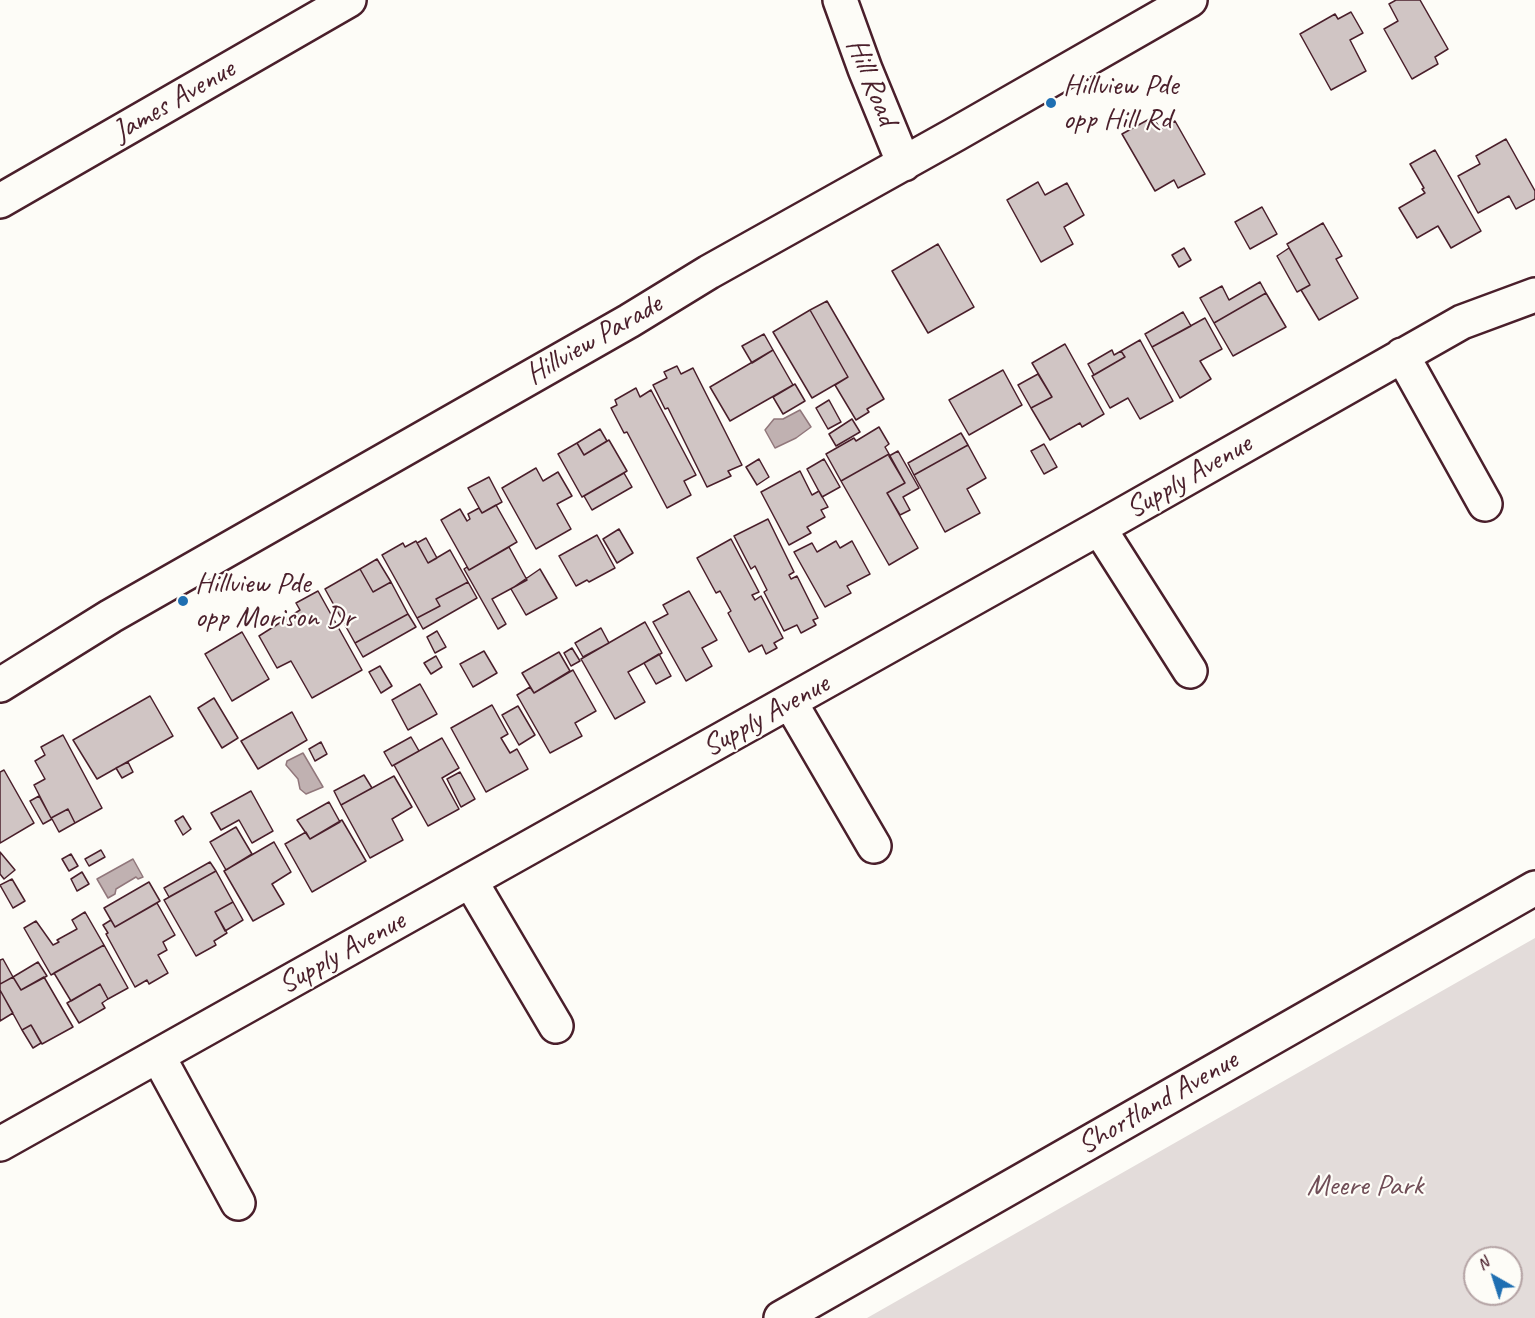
<!DOCTYPE html>
<style>
body{margin:0}
#map{position:relative;width:1535px;height:1318px;overflow:hidden;background:#fdfcf7;font-family:Caveat,sans-serif}
canvas{display:block}
.north{position:absolute;left:1463px;top:1246px;width:60px;height:60px;box-sizing:border-box;background:#fdfcf7;border:2px solid #b5a4a5;border-radius:50%;rotate:321deg;font-size:16px;font-weight:700;line-height:24px;text-align:center;color:#4a1f2b}
.north::after{content:'';display:block;margin:auto;width:21px;height:27px;background:#1f6fb2;clip-path:polygon(50% 0,100% 100%,50% 72%,0 100%)}
</style>
<div id="map">
<canvas width="1535" height="1318"></canvas>
<div class="north">N</div>
</div>
<script>
const g = document.querySelector('canvas').getContext('2d');
g.lineJoin = 'round';
function paint(path, color) { g.fillStyle = color; g.fill(path, 'evenodd'); }
const shape = rows => new Path2D(rows.map(r => 'M' + r).join(''));
function stroke(path, color, width, dash) { g.strokeStyle = color; g.lineWidth = width; g.lineCap = dash ? 'butt' : 'round'; g.setLineDash(dash || []); g.stroke(path); }
function write(font, color, halo, rows, align = 'center') {
  g.font = font + ' Caveat,sans-serif'; g.lineWidth = 4.5; g.setLineDash([]); g.textBaseline = 'middle'; g.strokeStyle = halo; g.fillStyle = color; for (const [text, x, y, turn = 0] of rows) {
    g.save(); g.translate(x, y); g.rotate((+turn || 0) * Math.PI / 180); g.textAlign = isNaN(turn) ? turn : align; if (halo) g.strokeText(text, 0, 0); g.fillText(text, 0, 0); g.restore();
  }
}
const green = shape([
 [1535,938,1535,1318,867,1318],
 [1475,1258,1511,1258,1511,1294,1475,1294]
]);
const water = shape([
 [800,410,811,427,796,438,775,448,765,430,774,419,783,419,800,410],
 [303,753,323,787,306,794,300,789,298,779,286,765,287,761,303,753],
 [133,859,143,877,138,879,136,877,116,889,115,894,108,898,97,879,133,859]
]);
const building = shape([
 [1396,0,1420,0,1448,49,1435,57,1438,64,1412,79,1384,29,1398,21,1389,4,1396,0],
 [1351,12,1363,33,1350,40,1366,71,1331,90,1300,34,1335,14,1338,19,1351,12],
 [1153,117,1160,129,1175,121,1205,174,1178,188,1174,180,1155,191,1122,134,1153,117],
 [1506,139,1535,191,1535,199,1516,209,1509,196,1478,213,1458,176,1480,164,1476,156,1506,139],
 [1435,150,1481,231,1451,248,1438,226,1417,238,1399,208,1425,193,1422,189,1424,188,1410,164,1435,150],
 [1038,182,1045,195,1067,183,1084,215,1064,227,1073,244,1041,262,1007,200,1038,182],
 [1262,207,1277,234,1250,249,1235,222,1262,207],
 [1323,223,1342,256,1336,259,1358,298,1319,320,1301,290,1310,285,1287,244,1323,223],
 [938,244,974,307,928,333,892,271,938,244],
 [1184,248,1191,260,1179,267,1172,255,1184,248],
 [1289,248,1310,285,1297,292,1277,256,1289,248],
 [1260,282,1266,293,1214,323,1200,298,1222,286,1229,300,1260,282],
 [1266,293,1286,327,1233,356,1214,323,1266,293],
 [827,301,884,399,867,409,869,412,856,420,835,385,848,377,810,310,827,301],
 [810,310,848,377,812,398,773,332,810,310],
 [1183,312,1191,326,1152,347,1145,334,1183,312],
 [1205,318,1222,349,1200,361,1211,379,1180,398,1152,347,1205,318],
 [764,334,773,350,752,363,742,346,764,334],
 [1140,340,1173,401,1140,419,1128,398,1110,408,1092,376,1125,357,1121,351,1140,340],
 [1065,344,1104,414,1082,427,1080,423,1050,440,1031,408,1052,397,1032,363,1065,344],
 [773,350,793,385,730,421,710,387,773,350],
 [1112,350,1114,355,1121,351,1125,357,1094,375,1088,364,1112,350],
 [677,366,681,374,693,368,742,465,728,471,731,476,707,487,668,408,665,409,653,385,667,378,664,372,677,366],
 [1003,370,1022,405,969,435,949,400,1003,370],
 [1038,374,1052,397,1031,408,1018,385,1038,374],
 [795,384,805,401,783,414,773,397,795,384],
 [636,388,640,397,651,390,696,475,684,481,691,495,667,508,627,432,624,433,611,408,617,405,615,400,636,388],
 [829,400,841,422,828,429,816,408,829,400],
 [852,419,860,432,836,446,829,434,852,419],
 [879,427,889,444,885,447,889,454,841,481,826,454,854,438,856,441,879,427],
 [600,429,607,441,584,455,577,443,600,429],
 [961,433,968,445,914,475,908,463,961,433],
 [609,440,627,471,582,497,558,454,577,443,584,455,609,440],
 [1044,444,1057,467,1044,474,1031,451,1044,444],
 [968,445,986,478,967,489,980,513,945,532,914,475,968,445],
 [898,451,919,488,903,497,910,510,900,515,887,493,905,483,889,456,898,451],
 [889,454,905,483,887,493,918,548,889,565,841,481,889,454],
 [759,459,769,477,757,485,746,467,759,459],
 [824,459,840,487,822,497,807,469,824,459],
 [536,468,543,481,558,472,572,496,557,504,571,529,536,549,502,488,536,468],
 [800,471,812,495,819,491,828,507,821,510,825,517,807,527,811,533,789,545,761,492,800,471],
 [624,473,632,487,592,510,584,496,624,473],
 [489,477,502,502,482,513,468,488,489,477],
 [496,505,517,542,469,570,441,520,460,509,467,521,470,519,468,514,479,508,482,513,496,505],
 [768,519,794,572,789,575,791,579,797,576,818,618,813,620,816,625,801,633,797,625,784,631,764,592,767,590,755,566,751,569,734,536,768,519],
 [619,529,633,553,617,563,603,539,619,529],
 [597,535,615,568,589,582,587,580,576,586,559,556,597,535],
 [426,538,437,558,428,563,417,543,426,538],
 [731,539,759,592,752,595,755,600,761,596,783,638,774,643,777,648,766,654,762,645,749,652,728,613,731,611,720,591,716,593,697,558,731,539],
 [416,541,428,563,450,550,468,582,436,599,440,606,417,618,382,555,403,543,405,547,416,541],
 [836,541,840,548,852,541,870,574,847,586,851,593,825,607,794,552,812,543,817,552,836,541],
 [509,547,527,580,492,599,506,624,498,629,464,569,467,567,469,570,509,547],
 [377,559,391,582,373,592,360,569,377,559],
 [360,569,373,592,391,582,408,614,355,643,325,589,360,569],
 [540,569,557,598,526,615,511,589,540,569],
 [468,582,477,598,423,629,417,618,440,606,436,599,468,582],
 [318,591,362,670,312,698,291,661,277,668,259,636,300,610,296,603,318,591],
 [689,591,717,640,702,648,712,666,686,681,653,622,668,614,663,605,689,591],
 [408,614,416,627,363,657,355,643,408,614],
 [645,622,662,653,628,672,645,702,615,719,581,659,645,622],
 [601,628,609,643,583,657,575,643,601,628],
 [437,631,446,647,435,653,427,637,437,631],
 [242,632,269,679,232,701,205,654,242,632],
 [572,648,580,661,571,666,564,653,572,648],
 [484,651,497,673,473,687,460,664,484,651],
 [559,652,570,671,534,693,522,673,559,652],
 [659,654,671,676,656,684,644,663,659,654],
 [436,656,442,667,431,674,424,663,436,656],
 [380,666,392,686,381,693,369,672,380,666],
 [573,670,596,711,575,723,582,736,550,753,517,695,530,687,534,693,573,670],
 [420,684,437,714,408,730,392,700,420,684],
 [150,696,173,736,97,779,73,740,150,696],
 [214,698,238,738,222,748,198,708,214,698],
 [492,705,508,734,501,738,510,753,517,749,528,769,486,792,451,728,492,705],
 [518,706,535,735,519,745,502,715,518,706],
 [292,712,307,740,258,769,241,741,292,712],
 [63,735,102,808,75,823,68,809,51,818,34,785,45,779,35,761,45,755,41,747,63,735],
 [411,737,419,751,392,766,384,752,411,737],
 [442,738,459,768,442,778,459,809,428,826,394,765,442,738],
 [321,742,327,754,315,761,309,749,321,742],
 [128,762,133,772,122,778,116,768,128,762],
 [4,770,34,823,0,843,0,772,4,770],
 [460,772,475,799,461,807,447,779,460,772],
 [364,775,372,788,341,805,334,791,364,775],
 [394,776,412,807,392,819,403,840,370,858,341,805,394,776],
 [251,791,273,831,252,843,239,820,221,830,211,813,251,791],
 [39,796,51,818,68,809,75,823,59,832,52,819,43,824,30,801,39,796],
 [329,802,340,822,310,839,297,820,329,802],
 [183,816,191,829,183,835,175,821,183,816],
 [342,820,366,861,312,892,285,844,306,832,310,839,342,820],
 [236,827,252,854,226,870,210,842,236,827],
 [274,842,291,872,272,884,284,904,253,921,224,871,274,842],
 [101,850,105,857,89,866,85,859,101,850],
 [0,852,15,870,4,879,0,874,0,852],
 [71,854,78,866,69,871,62,859,71,854],
 [210,862,216,871,169,897,164,888,210,862],
 [216,871,233,902,215,912,227,933,214,941,216,945,196,956,164,900,216,871],
 [82,872,89,884,77,891,71,879,82,872],
 [12,879,25,901,13,908,0,885,12,879],
 [149,882,160,901,115,927,104,908,149,882],
 [233,902,243,920,225,931,215,912,233,902],
 [157,903,175,935,163,942,167,950,158,955,168,973,149,984,147,980,135,987,106,934,108,933,103,925,111,920,115,927,157,903],
 [85,912,104,945,51,975,24,928,36,921,53,945,59,942,57,940,77,929,72,920,85,912],
 [104,945,128,988,108,999,100,984,71,1001,54,973,104,945],
 [3,959,13,977,0,984,0,960,3,959],
 [38,962,47,976,21,990,13,977,38,962],
 [13,977,21,990,44,977,73,1027,42,1044,31,1025,22,1030,0,990,0,984,13,977],
 [100,984,108,999,102,1003,105,1008,79,1023,67,1003,100,984],
 [0,990,13,1013,0,1021,0,990],
 [31,1025,41,1043,33,1048,22,1030,31,1025]
]);
const minor = shape([
 [840,0,865,69,904,164],
 [0,201,349,0],
 [1402,355,1485,504],
 [1099,528,1190,671],
 [0,685,111,616,629,321,709,272,956,134,1190,0],
 [790,702,874,846],
 [471,882,556,1026],
 [158,1056,238,1203],
 [0,1144,1099,528,1462,322,1535,295],
 [781,1318,1535,888]
]);
const markers = [
 [1051,103,6,"#1f6fb2"],
 [183,601,6,"#1f6fb2"]
];
const streetNames = [
 ["Hill Road",871,82,68],
 ["James Avenue",174,101,-30],
 ["Hillview Parade",594,340,-30],
 ["Supply Avenue",1189,477,-30],
 ["Supply Avenue",766,716,-29],
 ["Supply Avenue",342,953,-29],
 ["Shortland Avenue",1158,1103,-30]
];
const poiNames = [
 ["Hillview Pde",1063,86],
 ["opp Hill Rd",1063,120],
 ["Hillview Pde",195,584],
 ["opp Morison Dr",195,618]
];
const parkNames = [
 ["Meere Park",1365,1186]
];
paint(green, '#e3dcda');
paint(water, '#c0b1b1');
stroke(water, '#91777b', 1.5);
paint(building, '#d0c5c4');
stroke(building, '#4a1f2b', 1.5);
stroke(minor, '#4a1f2b', 38);
stroke(minor, '#fdfcf7', 33);
for (const [x, y, r, color] of markers) { const dot = new Path2D(); dot.arc(x, y, r, 0, 2 * Math.PI); g.fillStyle = color; g.fill(dot); stroke(dot, '#fdfcf7', 2); }
write('30px', '#4a1f2b', '#fdfcf7', streetNames);
write('30px', '#4a1f2b', '#fdfcf7', poiNames, 'left');
write('30px', '#704e57', '#fdfcf7', parkNames);
</script>
